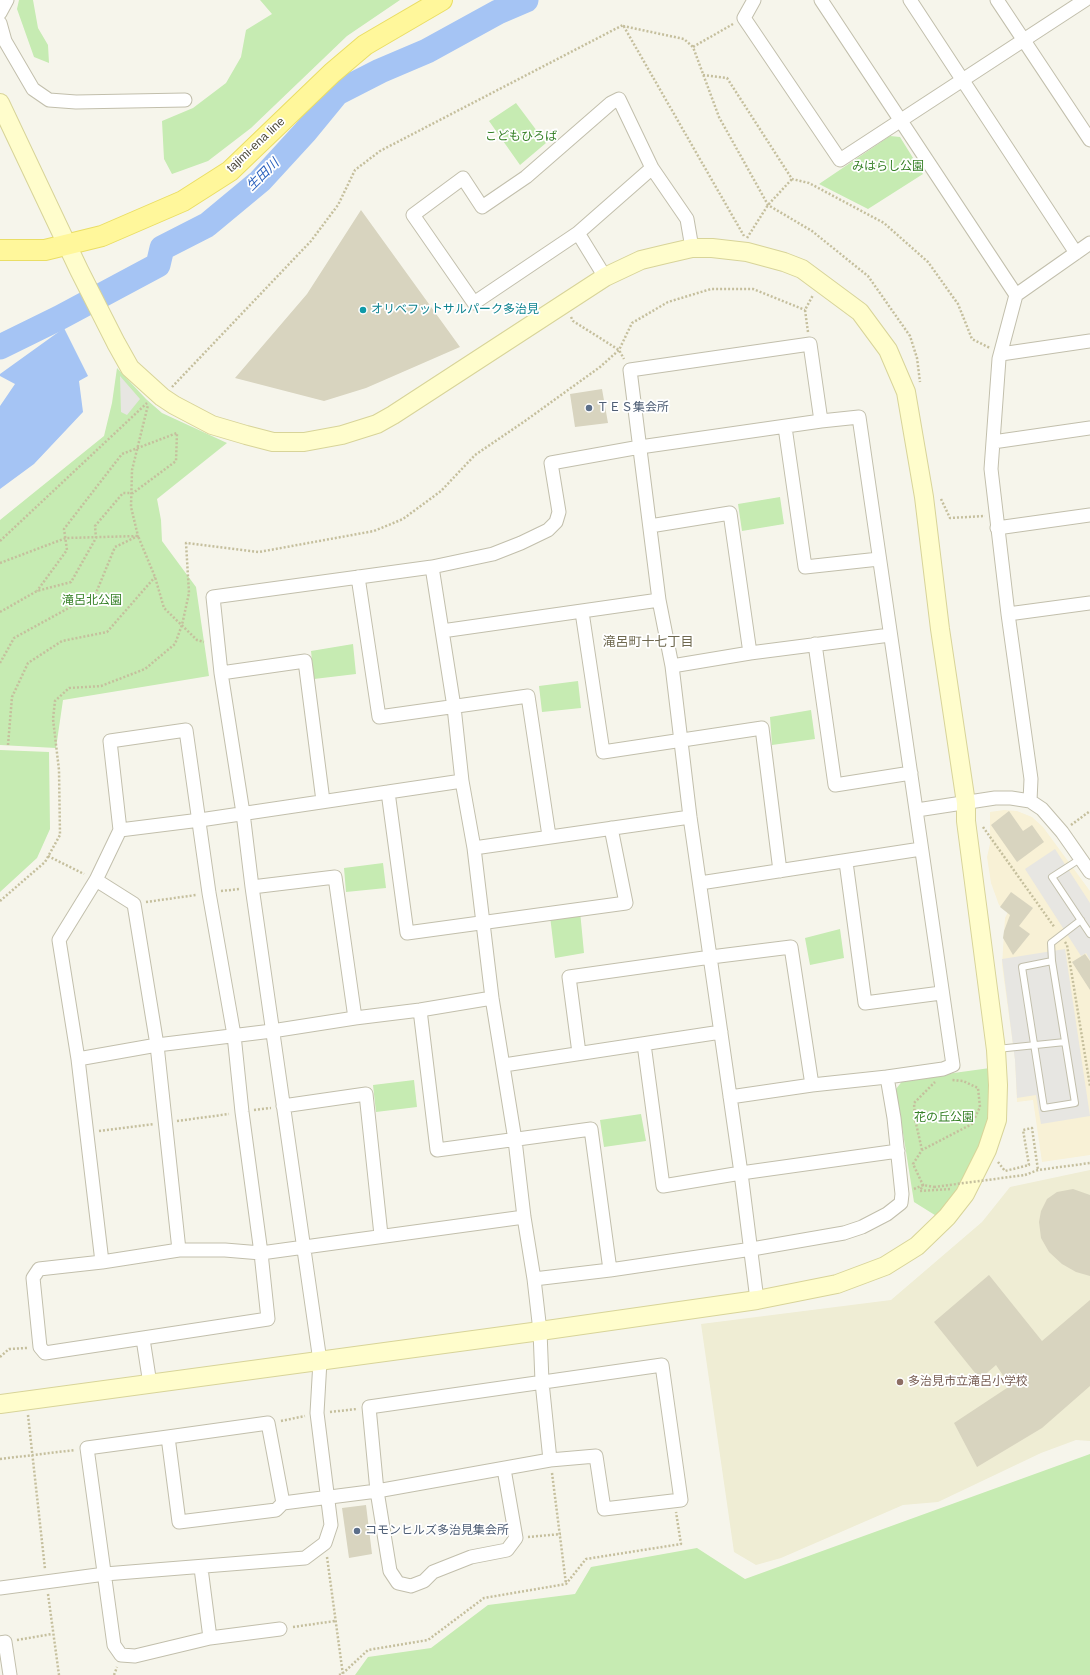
<!DOCTYPE html>
<meta charset="utf-8">
<style>
body{margin:0}
canvas{display:block;background:#f6f5eb}
</style>
<canvas width="1090" height="1675"></canvas>
<script>
const g = document.querySelector('canvas').getContext('2d');
g.lineJoin = 'round';
function paint(path, color) { g.fillStyle = color; g.fill(path, 'evenodd'); }
const shape = rows => new Path2D(rows.map(r => 'M' + r).join(''));
function stroke(path, color, width, dash) { g.strokeStyle = color; g.lineWidth = width; g.lineCap = dash ? 'butt' : 'round'; g.setLineDash(dash || []); g.stroke(path); }
function write(font, color, halo, rows, align = 'center') {
  g.font = font + ' Arial,"Noto Sans JP",sans-serif'; g.lineWidth = 3.5; g.setLineDash([]); g.textBaseline = 'middle'; g.strokeStyle = halo; g.fillStyle = color; for (const [text, x, y, turn = 0] of rows) {
    g.save(); g.translate(x, y); g.rotate((+turn || 0) * Math.PI / 180); g.textAlign = isNaN(turn) ? turn : align; if (halo) g.strokeText(text, 0, 0); g.fillText(text, 0, 0); g.restore();
  }
}
const commercial = shape([
 [1004,810,1017,811,1032,817,1043,827,1090,891,1090,1155,1042,1162,1033,1100,1017,1102,1015,1060,1002,965,1005,918,1008,912,999,905,991,883,987,857,990,844,990,812]
]);
const education = shape([
 [1090,1170,1090,1441,1076,1440,1041,1453,938,1502,903,1505,781,1558,756,1565,734,1552,701,1324,891,1300,982,1222,1010,1187]
]);
const green = shape([
 [19,0,33,0,38,28,48,45,49,63,34,57,17,9],
 [260,0,400,0,347,36,251,128,208,161,172,174,164,159,162,121,193,108,226,83,241,57,246,30,272,14],
 [516,103,546,143,520,165,489,121],
 [890,136,900,137,923,174,868,209,819,184],
 [117,368,146,399,162,413,227,443,157,499,161,520,162,541,196,587,209,676,63,700,56,748,0,745,0,520,104,436,112,403],
 [780,497,784,524,742,531,738,504],
 [353,644,356,674,314,679,311,651],
 [578,681,581,708,542,712,539,686],
 [811,710,815,739,772,745,770,717],
 [0,750,49,752,50,829,37,858,0,892],
 [383,863,386,888,346,892,344,868],
 [580,911,584,953,555,958,550,916],
 [840,929,844,958,810,965,805,938],
 [990,1068,992,1095,986,1131,973,1164,957,1193,938,1217,914,1202,896,1089,903,1080],
 [414,1080,417,1107,376,1112,373,1085],
 [641,1114,646,1141,604,1147,600,1120],
 [1090,1454,1090,1675,355,1675,368,1657,431,1648,488,1605,575,1594,591,1567,697,1548,745,1579]
]);
const parking = shape([
 [120,376,140,399,127,415,121,412],
 [1055,849,1090,903,1090,960,1086,953,1081,956,1025,869],
 [1065,949,1090,1116,1041,1124,1036,1095,1017,1098,1015,1060,1002,959]
]);
const water = shape([
 [64,328,88,376,79,381,83,412,34,464,0,489,0,406,15,384,0,376,0,374]
]);
const river = shape([
 [0,347,59,318,158,265,162,248,207,225,260,181,305,132,337,93,380,71,427,51,498,12,526,0]
]);
const building = shape([
 [361,210,460,347,366,388,324,401,235,378,307,294],
 [602,389,608,423,575,427,570,394],
 [1009,811,1023,831,1032,825,1044,842,1017,862,991,825],
 [1011,892,1033,908,1019,926,1030,934,1013,955,1003,938,1004,931,1010,915,1000,907],
 [1085,954,1090,961,1090,990,1072,962],
 [1073,1189,1090,1195,1090,1276,1076,1272,1062,1264,1049,1252,1041,1238,1039,1222,1041,1211,1047,1199,1057,1192],
 [989,1275,1042,1341,1090,1300,1090,1386,1042,1428,977,1467,954,1423,1010,1386,996,1365,980,1379,934,1322],
 [366,1505,372,1554,349,1558,342,1508]
]);
const path = shape([
 [733,24,693,47,719,117,768,205,812,231,868,276,910,336,917,358,920,382],
 [623,26,684,39,693,47],
 [703,75,727,78,792,179,809,183,884,223,928,262,958,304,972,339,990,348],
 [747,238,768,205,792,179],
 [571,317,573,321,619,350,624,359],
 [808,332,805,310,813,295],
 [172,387,311,241,338,205,355,170,380,151,623,25,744,236],
 [941,499,950,518,985,516],
 [0,541,147,403],
 [0,563,66,538,138,536,155,577,164,608,197,640,204,642],
 [0,612,37,591,71,582,96,538,95,526,123,493,133,493,176,461,177,433,122,454,64,529,67,550,37,591],
 [0,663,14,638,96,593,115,547,138,536,131,507,132,470,148,405],
 [8,745,12,697,28,663,62,641,107,632,155,577],
 [1071,825,1090,811],
 [983,827,1055,928],
 [48,856,84,874],
 [221,891,240,889],
 [0,901,45,862,60,835,59,770,53,719,55,701,69,688,101,686,145,669,175,644,182,625,189,593,186,543,259,552,374,531,403,519,441,491,475,455,525,421,600,367,619,350,632,323,668,302,711,289,753,289,805,310],
 [146,902,196,895],
 [1065,942,1067,945,1090,1086],
 [254,1110,271,1108],
 [177,1121,229,1114],
 [99,1131,154,1124],
 [922,1150,915,1119,914,1103,935,1082],
 [998,1162,1005,1171,1029,1165,1023,1130,1032,1128,1038,1170],
 [1025,1175,1038,1170,1090,1163],
 [914,1189,923,1185,934,1187],
 [950,1189,920,1191,923,1185,913,1164,922,1150,972,1124,980,1107,978,1088,963,1081,952,1080],
 [0,1357,9,1349,27,1348],
 [330,1412,357,1409],
 [28,1415,45,1569],
 [281,1421,305,1416],
 [0,1459,75,1450],
 [552,1473,566,1584],
 [528,1537,561,1534],
 [327,1557,343,1675],
 [48,1594,59,1675],
 [293,1627,335,1621],
 [17,1640,52,1634],
 [114,1675,117,1667],
 [339,1675,342,1674,368,1650,428,1640,484,1598,566,1584,586,1559,681,1544,676,1512]
]);
const lane = shape([
 [1080,859,1052,877,1090,934],
 [1052,961,1075,1103,1044,1108,1022,967,1052,961,1051,943,1081,920],
 [997,1049,1065,1042]
]);
const street = shape([
 [754,0,744,18,840,160,1085,0],
 [821,0,1016,295],
 [910,0,1076,253],
 [997,0,1090,140],
 [0,13,7,0],
 [0,23,5,41,33,89,49,100,76,102,185,100],
 [578,233,652,168],
 [605,277,578,233,474,303,413,215,463,178,482,207,526,177,611,103,619,99,652,168,687,219,692,248],
 [1001,354,1090,341],
 [785,427,805,567,879,559],
 [993,442,1090,428],
 [650,526,730,513,750,653],
 [997,528,1090,515],
 [358,577,379,717,528,696,549,836],
 [582,612,603,752,762,728,780,871],
 [1008,614,1090,603],
 [442,631,659,600],
 [815,644,835,785,911,773],
 [672,666,750,653,890,635],
 [221,673,305,661,323,801],
 [388,792,407,933,626,903,611,828],
 [1030,801,1031,779,1008,614,991,469,999,359,1016,295,1090,243],
 [917,810,995,798,1011,798,1030,801,1042,809,1062,832,1090,872],
 [120,830,200,820,462,781],
 [474,848,690,817],
 [846,862,865,1003,941,993],
 [96,880,134,904,157,1045,179,1250],
 [700,883,921,849],
 [252,887,335,877,355,1018],
 [420,1010,437,1150,591,1129,610,1270],
 [644,1044,663,1186,741,1173,898,1151],
 [579,1053,569,977,711,957,791,947,812,1085],
 [78,1059,157,1045,272,1031,355,1018,420,1010,492,998],
 [504,1065,721,1032],
 [283,1106,366,1094,381,1235],
 [102,1262,78,1059,59,940,96,880,120,830,110,741,186,730,209,893,234,1035,242,1112,261,1253,268,1319,45,1353,40,1347,33,1278,39,1269,102,1262,179,1250,225,1250,261,1253,524,1217],
 [534,1279,610,1270,752,1249,844,1233,862,1227,887,1214,901,1203,902,1194,894,1118,887,1077],
 [757,1300,741,1173,690,817,672,666,659,600,630,370,810,344,821,421],
 [143,1339,150,1384],
 [168,1437,179,1522,276,1510,283,1503,268,1423,168,1437,87,1448,114,1645,121,1655,135,1656,210,1638,280,1629],
 [504,1469,516,1538,507,1550,471,1557,433,1572,424,1581,411,1586,398,1583,390,1571,377,1491,369,1407,662,1365,681,1500,604,1509,596,1456,550,1460],
 [283,1503,377,1491,550,1460,542,1382,540,1331,534,1279,524,1217,515,1140,492,998,474,848,462,781,454,707,432,567],
 [201,1568,210,1638],
 [0,1588,105,1574,305,1558,325,1543,331,1525,317,1413,320,1361,252,887,243,813,221,673,213,597,432,567,493,554,521,543,548,530,556,522,559,512,551,463,640,447,821,421,859,417,953,1065,943,1069,887,1077,812,1085,730,1097],
 [0,1643,5,1642,10,1675]
]);
const secondary = shape([
 [0,103,79,270,116,343,130,368,162,397,174,405,212,425,246,435,273,442,304,442,342,435,377,424,393,415,605,277,641,260,666,254,692,248,712,248,747,252,784,262,802,269,860,312,888,350,906,392,924,497,940,629,966,803,966,821,996,1050,998,1085,997,1120,987,1150,965,1194,947,1217,917,1246,885,1266,837,1284,757,1300,540,1331,0,1404]
]);
const primary = shape([
 [0,250,45,250,102,236,183,201,230,171,332,73,365,45,442,0]
]);
const pathBridge = shape([
 [934,1187,1025,1175]
]);
const markers = [
 [363,310,4,"#0f9aa8"],
 [589,408,4,"#5c6f8a"],
 [900,1382,4,"#8d6e63"],
 [357,1531,4,"#5c6f8a"]
];
const parkNames = [
 ["こどもひろば",521,137],
 ["みはらし公園",888,167],
 ["滝呂北公園",92,601],
 ["花の丘公園",944,1118]
];
const streetNames = [
 ["tajimi-ena line",256,145,-43]
];
const cultureNames = [
 ["オリベフットサルパーク多治見",371,310]
];
const serviceNames = [
 ["ＴＥＳ集会所",597,408],
 ["コモンヒルズ多治見集会所",365,1531]
];
const educationNames = [
 ["多治見市立滝呂小学校",908,1382]
];
const waterNames = [
 ["生田川",263,175,-45]
];
const neighbourhoodNames = [
 ["滝呂町十七丁目",648,642]
];
paint(commercial, '#f8f1d6');
paint(education, '#efedd4');
paint(green, '#c6ebb2');
paint(parking, '#e7e6e2');
paint(water, '#a5c4f4');
stroke(river, '#a5c4f4', 25);
paint(building, '#d8d4bf');
stroke(lane, '#c2bfac', 8);
stroke(street, '#c2bfac', 15);
stroke(secondary, '#d8d499', 20);
stroke(primary, '#eade65', 22);
stroke(path, '#c5bf9d', 2.5, [2, 2]);
stroke(lane, '#fff', 6);
stroke(street, '#fff', 13);
stroke(secondary, '#fffdcc', 18);
stroke(primary, '#fff79b', 20);
stroke(pathBridge, '#c5bf9d', 2.5, [2, 2]);
for (const [x, y, r, color] of markers) { const dot = new Path2D(); dot.arc(x, y, r, 0, 2 * Math.PI); g.fillStyle = color; g.fill(dot); stroke(dot, '#fff', 1.5); }
write('12px', '#368127', '#fff', parkNames);
write('12px', '#4b4738', '#fff', streetNames);
write('12px', '#0d838f', '#fff', cultureNames, 'left');
write('12px', '#4e5e75', '#fff', serviceNames, 'left');
write('12px', '#785e54', '#fff', educationNames, 'left');
write('italic 13px', '#2a61bd', '#fff', waterNames);
write('13px', '#6e684e', '#fff', neighbourhoodNames);
</script>
